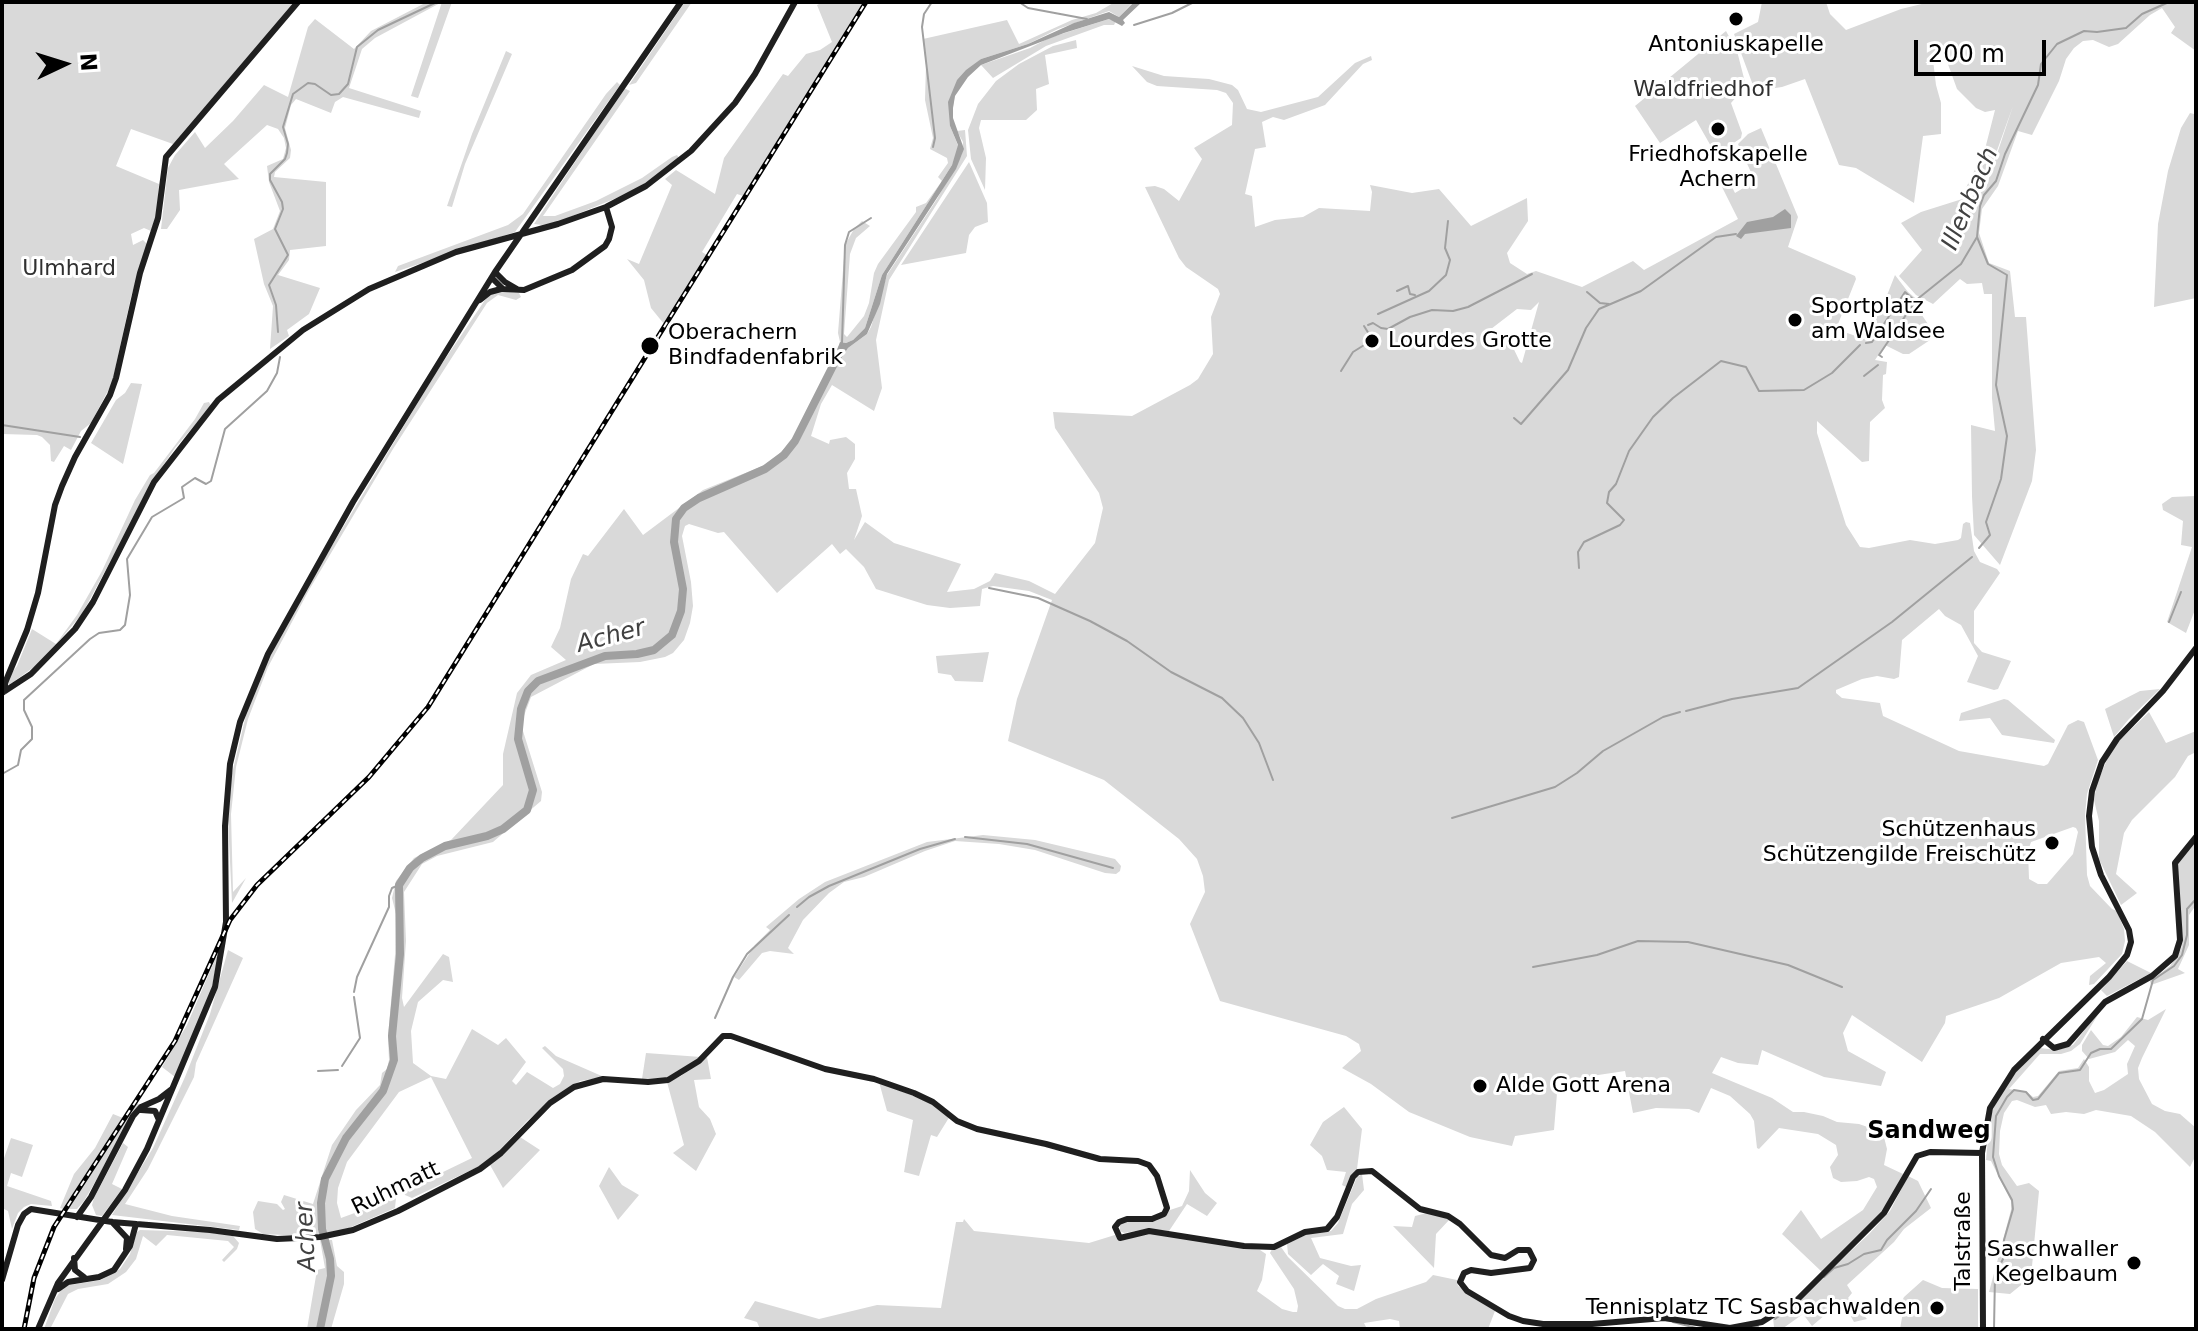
<!DOCTYPE html>
<meta charset="utf-8">
<style>
body{margin:0}
#map{position:relative;width:2198px;height:1331px;overflow:hidden;background:#fff;font-family:"DejaVu Sans",sans-serif}
canvas{display:block}
.frame{position:absolute;inset:0;border:4px solid #000;pointer-events:none}
.north{position:absolute;left:24px;top:24px;width:80px;height:80px;-webkit-text-stroke:6px #fff;paint-order:stroke;rotate:86deg;font-size:22px;font-weight:700;line-height:32px;text-align:center;color:#000}
.north::after{content:'';display:block;margin:auto;width:28px;height:36px;background:#000;clip-path:polygon(50% 0,100% 100%,50% 72%,0 100%)}
.scale{position:absolute;left:1914px;top:40px;width:132px;height:36px;box-sizing:border-box;border:4px solid #000;border-top:0;padding-left:10px;font-size:24px;line-height:28px;white-space:nowrap;color:#000;-webkit-text-stroke:6px #fff;paint-order:stroke}
</style>
<div id="map">
<canvas width="2198" height="1331"></canvas>
<div class="frame"></div>
<div class="north">N</div>
<div class="scale">200 m</div>
</div>
<script>
const g = document.querySelector('canvas').getContext('2d');
g.lineJoin = 'round';
function paint(path, color) { g.fillStyle = color; g.fill(path, 'evenodd'); }
const shape = rows => new Path2D(rows.map(r => 'M' + r).join(''));
function stroke(path, color, width, dash) { g.strokeStyle = color; g.lineWidth = width; g.lineCap = dash ? 'butt' : 'round'; g.setLineDash(dash || []); g.stroke(path); }
function write(font, color, halo, rows, align = 'center') {
  g.font = font + ' "DejaVu Sans",sans-serif'; g.lineWidth = 6; g.setLineDash([]); g.textBaseline = 'middle'; g.strokeStyle = halo; g.fillStyle = color; for (const [text, x, y, turn = 0] of rows) {
    g.save(); g.translate(x, y); g.rotate((+turn || 0) * Math.PI / 180); g.textAlign = isNaN(turn) ? turn : align; if (halo) g.strokeText(text, 0, 0); g.fillText(text, 0, 0); g.restore();
  }
}
const green = shape([
 [2,2,295,2,173,144,131,129,116,166,159,184,157,213,151,231,144,228,131,234,133,245,143,240,147,244,131,297,112,383,91,423,81,431,71,450,64,446,54,462,51,461,50,445,42,437,37,435,2,434],
 [427,2,452,2,418,98,411,96,442,2,375,38,362,49,349,88,421,111,419,118,343,97,335,102,331,113,296,99,291,105,285,128,291,150,290,158,275,172,274,177,326,182,326,246,290,250,289,260,278,275,320,288,309,314,287,330,289,336,270,349,273,306,264,284,254,239,273,229,280,211,269,182,267,166,283,159,286,148,284,138,278,129,267,125,224,164,239,179,179,190,180,210,167,229,161,229,168,168,175,155,195,132,205,148,233,121,264,85,288,97,308,27,315,19,354,49,371,31],
 [685,2,692,2,636,83,629,85],
 [823,2,863,2,743,196,737,194,702,252,707,255,664,324,651,308,644,280,627,259,639,264,672,185,665,179,676,170,715,194,724,158,783,74,788,76,806,54,820,50,832,42,817,5],
 [1115,2,1133,2,1119,17,1109,11,1058,29,1028,44,981,59,957,81,950,126,959,148,952,165,882,275,865,328,853,340,846,343,840,342,838,333,845,245,854,229,862,221,870,226,856,238,850,254,844,334,847,337,864,316,869,303,874,273,878,264,916,212,916,207,926,203,942,181,938,177,948,163,947,158,930,149,933,138,925,100,926,65,923,39,1007,20,1019,44,1072,20,1096,13],
 [1762,2,1826,2,1830,14,1846,30,1901,9,1930,2,1980,2,1983,4,1994,2,2196,2,2196,51,2171,33,2175,27,2162,8,2150,15,2118,44,2109,47,2093,40,2083,41,2074,48,2066,59,2059,81,2032,135,2018,131,1998,186,1982,209,1979,233,1989,263,2010,271,2015,317,2026,317,2036,450,2032,481,2000,565,1974,535,1972,496,1971,425,1995,431,1992,398,1992,294,1984,294,1982,283,1967,284,1960,279,1933,304,1916,295,1899,276,1922,250,1901,223,1921,212,1975,195,1986,187,2013,106,1985,184,1974,193,1961,198,1985,149,1995,110,1985,112,1976,108,1957,89,1945,56,1941,53,1937,54,1933,60,1936,85,1941,103,1941,134,1923,136,1914,203,1856,168,1839,165,1805,79,1782,87,1761,90,1754,88,1734,34,1758,22],
 [1109,19,1116,21,1114,25,1104,25,1046,46,993,78,981,65,1030,48,1049,38],
 [1726,31,1737,51,1746,86,1731,103,1742,133,1741,138,1716,155,1696,120,1660,143,1635,106],
 [1076,40,1077,48,1045,55,1049,84,1036,89,1037,110,1026,120,981,120,979,128,986,158,985,190,971,159,968,130,978,104,996,81,1019,64,1053,46],
 [506,51,512,54,465,164,452,207,447,206,472,134],
 [1371,56,1372,60,1363,64,1325,105,1284,120,1273,117,1262,122,1266,147,1255,149,1245,194,1252,196,1255,227,1275,220,1303,217,1319,208,1370,211,1372,192,1370,185,1412,193,1439,189,1471,226,1527,198,1528,221,1507,253,1510,263,1527,274,1536,271,1582,287,1633,261,1644,270,1738,219,1720,183,1728,179,1735,193,1755,181,1738,144,1748,134,1761,128,1798,217,1788,247,1855,276,1856,279,1836,329,1864,339,1882,308,1895,275,1908,292,1920,302,1917,308,1928,324,1930,340,1909,354,1903,354,1885,345,1875,360,1887,362,1886,374,1883,375,1882,400,1885,408,1870,422,1869,461,1862,462,1817,421,1817,433,1846,525,1860,547,1869,548,1910,540,1935,544,1958,540,1961,538,1963,524,1966,522,1970,523,1974,551,1980,562,1997,569,2000,573,1974,611,1974,643,1982,652,2011,661,1998,689,1994,690,1967,682,1978,656,1961,625,1945,616,1939,609,1902,640,1899,677,1894,679,1877,676,1862,679,1836,690,1836,693,1842,698,1880,703,1883,716,1959,751,2044,766,2048,764,2068,725,2078,720,2084,722,2098,760,2087,794,2085,815,2087,875,2090,886,2112,909,2117,911,2124,929,2125,941,2122,954,2094,984,2089,985,2090,976,2106,963,2099,957,2061,963,1999,998,1946,1016,1945,1023,1922,1062,1852,1015,1843,1033,1848,1051,1886,1072,1881,1086,1824,1077,1762,1050,1758,1065,1738,1063,1721,1057,1712,1073,1772,1098,1793,1112,1804,1112,1823,1116,1837,1122,1859,1124,1873,1129,1884,1137,1887,1149,1884,1165,1903,1174,1892,1197,1879,1214,1822,1272,1782,1234,1801,1210,1821,1239,1863,1210,1877,1187,1874,1179,1869,1177,1857,1181,1841,1182,1833,1178,1830,1167,1838,1155,1836,1145,1818,1134,1779,1128,1759,1149,1757,1148,1754,1121,1750,1114,1730,1096,1711,1088,1699,1113,1689,1109,1656,1108,1633,1113,1625,1071,1558,1081,1554,1130,1515,1136,1512,1146,1470,1137,1409,1112,1371,1084,1342,1068,1361,1051,1359,1044,1346,1036,1220,1001,1190,924,1205,892,1203,876,1197,859,1179,839,1104,780,1008,741,1017,699,1052,600,1029,591,993,586,982,589,980,606,950,608,927,605,876,589,864,567,846,549,840,554,832,544,777,593,724,532,718,533,689,524,685,526,682,536,691,582,693,606,690,623,684,640,673,653,665,657,640,662,594,664,531,697,522,721,523,731,542,792,541,801,493,842,437,856,422,864,404,892,406,941,402,998,404,1007,443,954,449,957,453,982,443,980,418,1002,411,1031,413,1063,431,1076,446,1079,472,1029,498,1045,506,1038,526,1062,512,1081,516,1085,527,1072,553,1088,560,1084,564,1076,563,1069,542,1048,545,1046,556,1056,604,1077,580,1081,567,1089,528,1120,495,1155,482,1165,412,1198,405,1195,398,1183,412,1187,472,1158,431,1077,399,1092,347,1162,338,1188,337,1203,341,1218,390,1200,387,1192,396,1198,395,1208,342,1231,304,1236,263,1234,255,1229,253,1212,258,1201,277,1204,283,1210,285,1209,281,1202,284,1195,313,1204,332,1145,356,1110,380,1085,382,1073,387,1069,389,1060,388,1037,395,955,396,914,392,898,396,881,414,858,451,840,503,785,503,754,517,693,531,675,566,660,551,647,560,628,571,579,583,554,588,556,624,509,643,535,703,490,765,465,780,453,792,440,834,358,840,361,848,348,867,334,871,327,887,275,937,199,962,154,963,142,957,131,965,130,967,156,889,280,876,340,882,388,874,411,832,385,821,404,811,436,829,444,830,440,846,437,855,444,855,459,847,473,849,489,856,489,862,516,854,540,865,522,894,543,961,564,947,592,974,589,990,581,995,573,1029,581,1055,594,1095,543,1103,508,1099,493,1055,428,1053,412,1132,416,1190,385,1198,379,1213,354,1211,317,1220,294,1218,289,1186,267,1179,258,1145,187,1155,186,1164,189,1179,201,1202,159,1194,148,1232,125,1233,103,1226,93,1217,90,1157,86,1147,82,1132,66,1164,76,1209,79,1232,85,1238,90,1247,109,1261,112,1318,97,1355,63],
 [1539,302,1522,363,1520,362,1507,335,1493,336,1491,329,1517,309,1531,310],
 [2073,827,2076,828,2078,832,2073,854,2047,884,2038,884,2029,879,2028,851,2031,842],
 [617,82,620,85,515,232,395,272,398,266,508,225,523,214,606,94],
 [624,88,630,91,543,216,555,216,596,201,642,178,672,157,677,155,679,158,641,186,619,197,560,221,542,225,534,224],
 [2196,111,2196,298,2154,307,2158,224,2168,171,2181,128,2190,113,2194,114],
 [969,162,987,203,988,222,975,227,969,235,966,253,901,265],
 [500,291,519,293,521,297,516,300,498,295,487,303,393,449,309,590,268,667,248,719,236,767,231,814,233,892,246,878,232,903,228,820,230,782,247,711,266,663,309,584,435,374,485,300,492,293],
 [131,383,142,384,123,464,91,443,116,400,125,393],
 [209,402,211,406,175,448,157,474,82,614,41,662,9,685,7,683,11,674,17,666,32,629,56,644,77,615,102,571,135,500,150,475,154,473,195,419,204,403],
 [2196,496,2196,607,2186,633,2167,622,2192,547,2181,545,2183,521,2163,510,2162,504,2172,497],
 [989,652,983,682,955,681,951,675,938,673,936,656],
 [2160,689,2129,719,2114,737,2105,709,2140,691],
 [2004,699,2008,700,2055,740,2054,743,2002,735,1990,718,1959,721,1961,713],
 [2149,712,2166,743,2196,731,2196,752,2188,756,2175,777,2132,820,2124,833,2116,874,2137,893,2121,905,2099,859,2099,821,2094,800,2097,783,2110,753,2118,742],
 [983,835,1035,840,1115,859,1121,866,1120,871,1116,874,1105,873,1035,850,999,844,955,841,925,851,864,877,844,882,829,893,803,920,788,948,794,954,770,951,762,953,739,980,734,977,755,945,770,930,766,927,799,899,825,882,927,842],
 [2196,839,2196,905,2189,915,2189,945,2178,969,2185,973,2151,985,2150,981,2170,966,2181,949,2183,940,2176,866],
 [228,950,243,958,196,1063,194,1077,148,1169,125,1204,172,1216,240,1226,239,1230,112,1215,153,1148,185,1077,210,1014],
 [216,957,218,957,211,991,175,1077,162,1067,187,1025],
 [2127,961,2151,973,2107,996,2101,990],
 [2104,1005,2080,1044,2071,1051,2061,1054,2040,1054,2009,1089,2027,1092,2033,1097,2038,1096,2059,1071,2078,1068,2084,1059,2089,1067,2089,1081,2095,1093,2104,1090,2128,1074,2127,1064,2135,1046,2128,1040,2115,1052,2089,1059,2082,1051,2082,1045,2091,1030,2103,1045,2108,1046,2121,1037,2137,1017,2148,1020,2166,1009,2142,1058,2138,1068,2139,1079,2152,1104,2165,1111,2180,1114,2196,1128,2196,1155,2190,1167,2155,1132,2131,1116,2096,1110,2084,1114,2066,1112,2051,1114,2046,1105,2035,1107,2017,1100,2012,1101,2004,1113,2000,1131,1999,1154,2002,1165,2017,1186,2029,1183,2039,1191,2031,1277,2010,1294,1989,1292,2011,1210,2011,1201,1991,1161,1986,1160,1990,1118,1994,1107,2010,1078,2040,1048,2058,1050,2073,1045],
 [646,1053,701,1057,666,1078,642,1079],
 [707,1057,711,1079,694,1080,699,1107,710,1119,716,1134,696,1171,673,1153,684,1145,667,1082,681,1076],
 [879,1082,933,1104,950,1116,937,1137,931,1135,919,1176,904,1172,913,1120,887,1111],
 [137,1103,140,1105,84,1201,77,1209,67,1209],
 [1344,1107,1362,1129,1357,1169,1346,1187,1342,1185,1346,1172,1327,1170,1322,1156,1310,1145,1323,1122],
 [113,1114,123,1118,63,1209,60,1208,74,1174,95,1148],
 [520,1137,540,1150,503,1188,490,1165],
 [11,1138,33,1145,22,1177,11,1173,7,1186,51,1201,52,1206,31,1204,24,1207,18,1213,12,1229,8,1211,2,1208,2,1164],
 [123,1143,128,1147,112,1184,122,1189,102,1216,96,1215,92,1205,94,1198],
 [609,1167,622,1185,639,1195,618,1220,599,1186],
 [1190,1170,1205,1193,1217,1203,1207,1216,1187,1204,1169,1231,1147,1229,1124,1233,1120,1231,1120,1223,1128,1220,1156,1221,1170,1210,1182,1206,1189,1191],
 [1362,1174,1364,1190,1352,1204,1343,1234,1311,1238,1320,1258,1351,1266,1361,1265,1354,1291,1336,1284,1339,1276,1323,1264,1311,1275,1288,1254,1287,1244,1307,1234,1331,1231,1338,1223,1357,1177],
 [1908,1176,1918,1181,1931,1208,1904,1229,1894,1242,1847,1285,1852,1293,1848,1298,1867,1319,1854,1322,1845,1306,1826,1314,1812,1326,1803,1314,1782,1329,1774,1327,1773,1318,1795,1303,1869,1234,1890,1211],
 [1427,1213,1450,1219,1436,1234,1434,1268,1393,1226,1412,1227,1415,1216],
 [964,1219,974,1231,1089,1243,1115,1235,1121,1239,1140,1234,1158,1234,1260,1250,1266,1254,1262,1280,1257,1291,1282,1309,1293,1312,1297,1312,1298,1306,1294,1289,1270,1253,1272,1249,1281,1247,1288,1257,1338,1306,1345,1309,1357,1309,1376,1299,1426,1282,1433,1275,1457,1280,1458,1286,1495,1311,1488,1329,1400,1329,1399,1321,1390,1319,1364,1323,1367,1329,760,1329,757,1322,744,1318,755,1301,819,1319,877,1305,941,1308,956,1222,963,1222],
 [140,1230,206,1232,233,1236,239,1243,237,1249,224,1262,222,1260,234,1247,228,1241,167,1235,156,1246,143,1236,136,1259,126,1272,108,1284,78,1289,68,1294,50,1329,44,1329,55,1299,64,1286,101,1280,120,1269,130,1254,137,1232],
 [320,1240,332,1240,337,1266,344,1272,344,1284,331,1329,307,1329,317,1270,325,1268],
 [1923,1280,1942,1288,1978,1289,1978,1329,1900,1329,1903,1312,1899,1307,1904,1297]
]);
const water = shape([
 [1134,2,1142,2,1123,20,1125,23,1122,26,1109,19,1064,33,981,65,968,77,955,96,953,108,953,118,964,149,956,169,887,274,880,304,867,334,848,348,839,362,834,358,840,342,846,343,853,340,865,328,882,275,952,165,958,145,950,126,948,102,957,80,966,70,981,59,1028,44,1074,23,1109,12,1119,17],
 [1785,209,1791,215,1791,228,1745,234,1741,239,1736,236,1747,222,1773,217]
]);
const stream = shape([
 [932,2,924,14,922,27,935,138,933,147],
 [1019,2,1028,8,1087,19],
 [1134,25,1172,13,1194,2],
 [1977,237,1988,264,2007,275,1996,385,2007,436,2001,479,1986,522,1990,535,1979,548],
 [1397,291,1408,286,1410,294,1415,295],
 [1587,292,1600,303,1609,304],
 [1378,314,1429,291,1446,275,1450,260,1445,248,1448,221],
 [1368,325,1373,323,1381,328,1388,329,1410,317,1432,310,1453,311,1468,307,1532,274],
 [1364,326,1369,334],
 [278,332,276,305,269,285,288,255,275,229,283,209,282,202,270,180,270,174,285,159,287,153,288,144,283,127,293,94,308,83,315,84,331,95,339,94,348,84,357,47,378,30,437,2],
 [842,343,845,245,849,232,871,218],
 [1866,343,1872,342,1905,292,1915,301,1961,264,1977,237,1980,206,1984,195,1996,181,2005,154,2038,85,2041,64,2057,44,2084,31,2097,32,2126,28,2142,14,2169,2],
 [1882,357,1879,355,1914,303],
 [1341,371,1353,352,1369,342,1370,334],
 [1864,376,1878,365],
 [1514,418,1521,424,1568,370,1586,328,1599,309,1641,291,1716,237,1736,234],
 [2,425,80,437],
 [1579,568,1578,552,1584,542,1620,525,1624,520,1607,503,1609,492,1616,484,1629,451,1653,417,1673,398,1721,361,1746,367,1759,391,1804,390,1832,373,1860,345],
 [989,588,1038,598,1090,621,1127,641,1171,672,1222,698,1243,718,1259,743,1273,780],
 [2169,622,2181,592],
 [1686,711,1732,699,1798,688,1892,622,1972,557],
 [2,774,18,765,21,750,32,739,32,727,24,710,24,700,90,639,99,633,120,630,125,625,130,595,127,559,152,517,184,498,182,487,195,478,206,484,211,481,225,429,267,391,277,373,280,357],
 [1452,818,1555,787,1577,773,1603,751,1663,717,1680,712],
 [965,837,1027,844,1113,868],
 [797,907,809,897,829,886,920,849,955,839],
 [1533,967,1597,955,1638,941,1688,942,1788,965,1842,987],
 [354,992,357,977,389,907,389,896,392,888,399,885],
 [715,1018,733,977,747,954,789,915],
 [342,1066,360,1038,354,997],
 [318,1071,338,1070],
 [1824,1277,1834,1268,1848,1264,1864,1254,1881,1250,1887,1240,1916,1211,1931,1189],
 [1775,1319,1790,1308],
 [1673,1322,1700,1329],
 [1746,1329,1758,1326],
 [1994,1329,1995,1275,2003,1259,2004,1240,2013,1209,2012,1200,1999,1176,1993,1157,1996,1116,2007,1097,2014,1090,2026,1092,2033,1100,2038,1099,2059,1073,2080,1070,2091,1053,2100,1049,2111,1049,2142,1019,2153,980,2174,966,2182,955,2187,935,2187,909,2196,899]
]);
const river = shape([
 [320,1329,331,1276,330,1259,322,1229,321,1203,325,1179,346,1138,383,1091,394,1060,392,1036,400,954,399,885,410,868,422,858,445,846,487,836,503,829,527,810,533,790,518,739,521,709,528,691,538,681,605,656,637,654,654,650,672,635,681,611,683,589,674,542,676,519,684,508,699,498,765,469,784,455,795,441,841,350]
]);
const secondary = shape([
 [495,272,505,282,517,289],
 [492,278,503,289,524,290,572,270,605,246,609,239,612,227,606,207],
 [480,300,490,292,501,289],
 [5,691,5,683,27,630,38,593,55,505,62,486,75,457,110,395,116,378,140,273,158,218,166,157,298,2],
 [2,693,31,674,75,629,93,602,154,482,218,400,303,330,369,289,456,252,558,224,606,207,646,186,691,151,735,103,755,74,795,2],
 [2043,1039,2054,1048,2068,1044,2105,1002,2152,976,2175,956,2180,940,2175,863,2196,837],
 [141,1110,155,1111,159,1120],
 [77,1217,91,1197,133,1116,141,1107,159,1099,172,1089],
 [112,1222,127,1238,126,1249],
 [74,1258,75,1270,84,1277],
 [2,1280,18,1225,24,1214,31,1209,112,1222,210,1230,277,1239,320,1237,353,1230,398,1211,480,1169,501,1153,550,1103,574,1087,603,1079,648,1082,668,1080,699,1061,723,1036,731,1036,825,1069,874,1079,914,1093,933,1102,957,1121,977,1129,1046,1144,1100,1159,1138,1161,1149,1165,1157,1176,1167,1208,1164,1214,1152,1219,1127,1219,1119,1222,1115,1227,1120,1238,1149,1231,1244,1246,1274,1247,1305,1232,1327,1229,1337,1217,1353,1177,1358,1172,1372,1171,1420,1209,1448,1216,1460,1224,1491,1255,1505,1258,1518,1250,1529,1250,1534,1260,1530,1268,1491,1273,1471,1270,1464,1273,1460,1282,1467,1291,1509,1316,1523,1321,1543,1324,1592,1324,1664,1318,1730,1328,1762,1322,1798,1299,1884,1213,1917,1156,1930,1152,1982,1153],
 [58,1289,68,1282,99,1277,114,1270,130,1246,136,1224],
 [38,1329,58,1283,125,1190,147,1149,215,987,226,922,225,826,230,764,240,722,268,654,353,502,495,272,681,2],
 [1983,1329,1982,1153,1990,1108,2014,1070,2109,977,2127,955,2131,942,2129,930,2101,875,2092,847,2089,816,2092,791,2102,762,2117,739,2163,691,2196,648]
]);
const rail = shape([
 [24,1329,34,1278,54,1227,175,1041,230,920,257,885,369,777,428,707,866,2]
]);
const markers = [
 [1736,19,8,"#000"],
 [1718,129,8,"#000"],
 [1795,320,8,"#000"],
 [1372,341,8,"#000"],
 [650,346,10,"#000"],
 [2052,843,8,"#000"],
 [1480,1086,8,"#000"],
 [2134,1263,8,"#000"],
 [1937,1308,8,"#000"]
];
const poiNames = [
 ["Antoniuskapelle",1736,45,"center"],
 ["Friedhofskapelle",1718,155,"center"],
 ["Achern",1718,180,"center"],
 ["Sportplatz",1811,307],
 ["am Waldsee",1811,332],
 ["Oberachern",668,333],
 ["Bindfadenfabrik",668,358],
 ["Lourdes Grotte",1388,341],
 ["Schützenhaus",2036,830,"right"],
 ["Schützengilde Freischütz",2036,855,"right"],
 ["Alde Gott Arena",1496,1086],
 ["Saschwaller",2118,1250,"right"],
 ["Kegelbaum",2118,1275,"right"],
 ["Tennisplatz TC Sasbachwalden",1921,1308,"right"]
];
const parkNames = [
 ["Waldfriedhof",1703,90],
 ["Ulmhard",69,269]
];
const streetNames = [
 ["Ruhmatt",396,1189,-26],
 ["Talstraße",1964,1241,-90]
];
const waterNames = [
 ["Illenbach",1971,199,-67],
 ["Acher",611,637,-15],
 ["Acher",307,1237,-93]
];
const neighbourhoodNames = [
 ["Sandweg",1929,1132]
];
paint(green, '#d9d9d9');
paint(water, '#a0a0a0');
stroke(stream, '#a0a0a0', 2);
stroke(river, '#a0a0a0', 8);
stroke(secondary, '#1f1f1f', 6);
stroke(rail, '#000', 5);
stroke(rail, '#fff', 2, [6]);
for (const [x, y, r, color] of markers) { const dot = new Path2D(); dot.arc(x, y, r, 0, 2 * Math.PI); g.fillStyle = color; g.fill(dot); stroke(dot, '#fff', 3); }
write('22px', '#000', '#fff', poiNames, 'left');
write('22px', '#303030', '#fff', parkNames);
write('22px', '#000', '#fff', streetNames);
write('italic 24px', '#414141', '#fff', waterNames);
write('bold 24px', '#000', '#fff', neighbourhoodNames);
</script>
